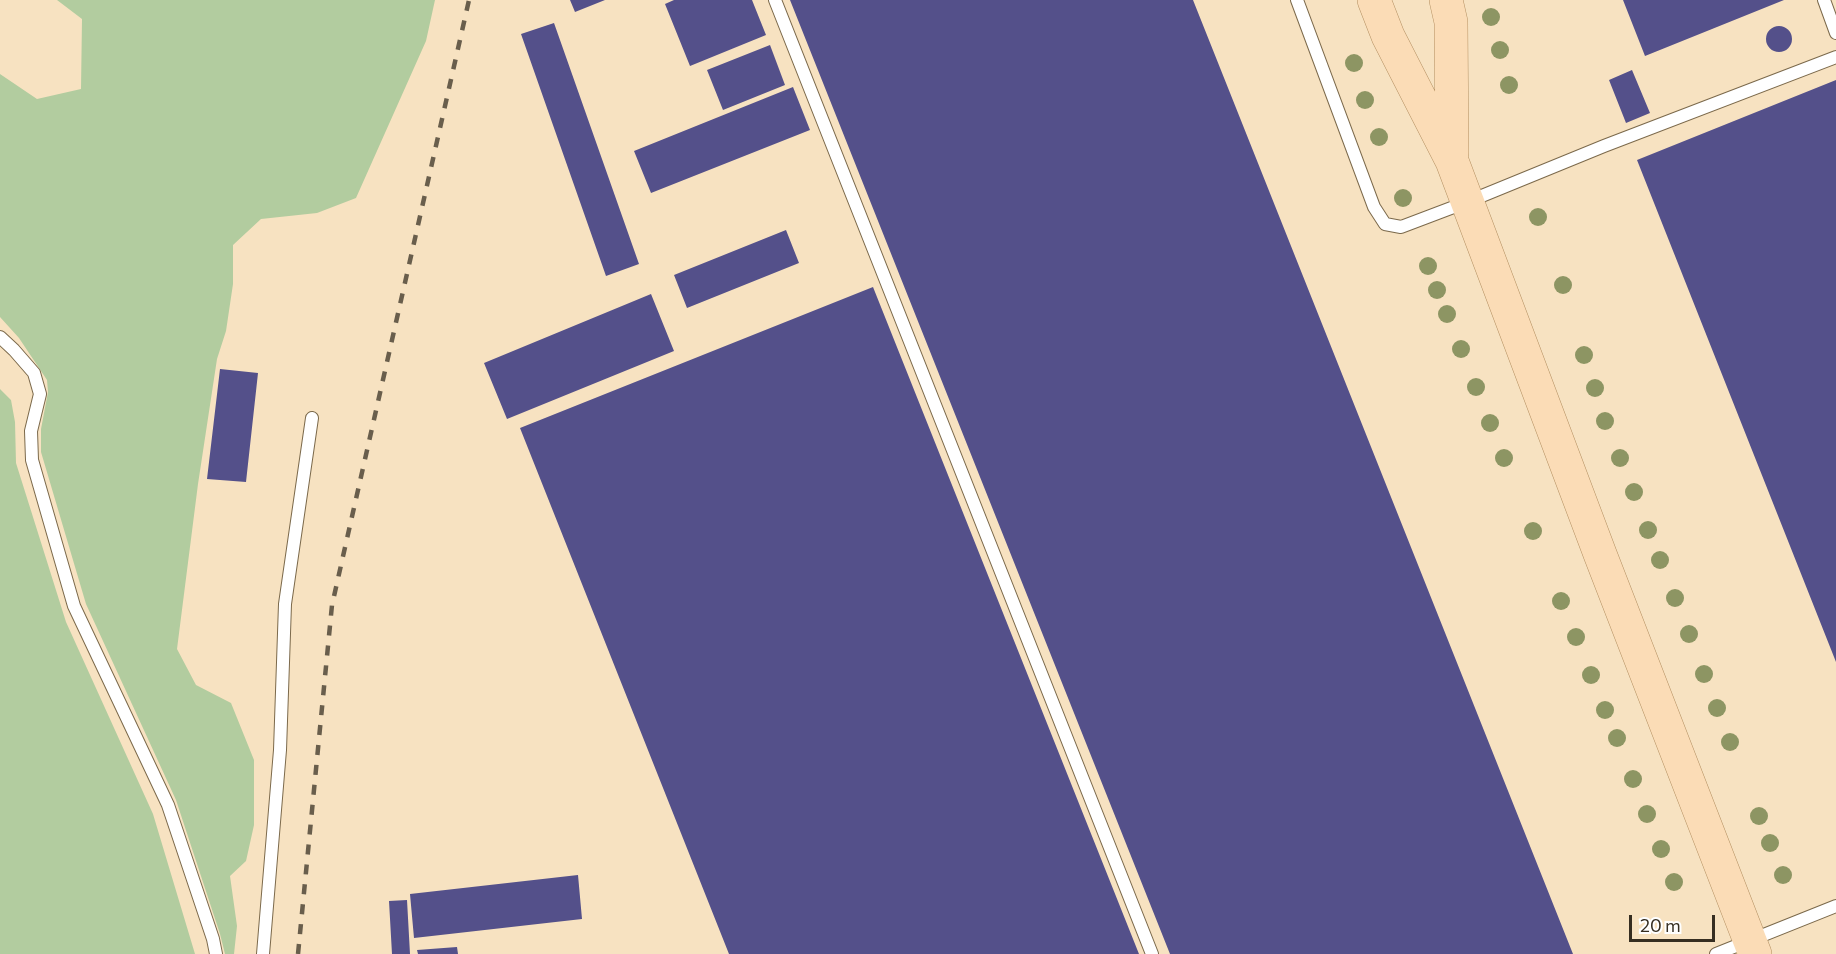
<!DOCTYPE html>
<style>
body{margin:0}
#map{position:relative;width:1836px;height:954px;overflow:hidden;background:#f7e2c1;font-family:Commissioner,sans-serif}
canvas{display:block}
.scale{position:absolute;left:1629px;top:915px;width:86px;height:27px;box-sizing:border-box;border:3px solid #362e21;border-top:0;padding-left:8px;font-size:18px;line-height:21px;white-space:nowrap;color:#362e21;-webkit-text-stroke:4px #fff;paint-order:stroke}
</style>
<div id="map">
<canvas width="1836" height="954"></canvas>
<div class="scale">20 m</div>
</div>
<script>
const g = document.querySelector('canvas').getContext('2d');
g.lineJoin = 'round';
function paint(path, color) { g.fillStyle = color; g.fill(path, 'evenodd'); }
const shape = rows => new Path2D(rows.map(r => 'M' + r).join(''));
function stroke(path, color, width, dash) { g.strokeStyle = color; g.lineWidth = width; g.lineCap = dash ? 'butt' : 'round'; g.setLineDash(dash || []); g.stroke(path); }
const green = shape([
 [57,0,435,0,426,41,356,198,317,213,261,219,233,245,233,284,226,331,217,359,198,484,177,649,196,685,231,703,254,760,254,825,246,861,230,876,237,926,234,954,225,954,220,934,176,800,86,604,41,452,41,429,48,392,47,380,19,338,0,317,0,74,37,99,81,89,82,19],
 [0,389,11,400,15,422,16,463,66,622,153,814,195,954,0,954]
]);
const building = shape([
 [570,0,605,0,575,12],
 [674,0,752,0,766,35,690,66,665,4],
 [790,0,1193,0,1573,954,1170,954],
 [1623,0,1784,0,1645,56],
 [554,23,639,264,606,276,521,34],
 '1766 39a13 13 0 1 1 26 0a13 13 0 1 1-26 0Z',
 [770,45,785,85,723,110,707,70],
 [1632,70,1650,113,1626,123,1609,80],
 [1836,80,1836,662,1637,160],
 [793,87,810,130,651,193,634,151],
 [786,230,799,263,687,308,674,275],
 [873,287,1139,954,729,954,520,428],
 [651,294,674,351,507,419,484,363],
 [220,369,258,373,246,482,207,479],
 [578,875,582,919,414,938,410,894],
 [407,900,410,954,392,954,389,901],
 [457,947,458,954,418,954,417,950]
]);
const lane = shape([
 [775,0,1152,954],
 [1297,0,1374,207,1385,224,1401,227,1467,202,1604,146,1836,57],
 [1824,0,1836,33],
 [0,337,14,350,34,373,40,394,31,431,32,460,74,606,168,805,213,939,216,954],
 [263,954,280,750,285,604,312,418],
 [1716,954,1836,906]
]);
const primary = shape([
 [1374,0,1388,36,1452,161,1600,554,1755,954],
 [1446,0,1451,22,1452,153]
]);
const rail = shape([
 [298,954,332,605,469,0]
]);
const trees = [
 [1491,17],
 [1500,50],
 [1354,63],
 [1509,85],
 [1365,100],
 [1379,137],
 [1403,198],
 [1538,217],
 [1428,266],
 [1563,285],
 [1437,290],
 [1447,314],
 [1461,349],
 [1584,355],
 [1476,387],
 [1595,388],
 [1605,421],
 [1490,423],
 [1504,458],
 [1620,458],
 [1634,492],
 [1648,530],
 [1533,531],
 [1660,560],
 [1675,598],
 [1561,601],
 [1689,634],
 [1576,637],
 [1704,674],
 [1591,675],
 [1717,708],
 [1605,710],
 [1617,738],
 [1730,742],
 [1633,779],
 [1647,814],
 [1759,816],
 [1770,843],
 [1661,849],
 [1783,875],
 [1674,882]
];
paint(green, '#b2cc9f');
paint(building, '#54508a');
stroke(lane, '#7b694b', 14);
stroke(primary, '#b49062', 34);
stroke(lane, '#fff', 12);
stroke(primary, '#fbdcb6', 33);
stroke(rail, '#695e4c', 4.5, [10, 10]);
g.fillStyle = '#8d9563';
for (const [x, y] of trees) { g.beginPath(); g.arc(x, y, 9, 0, 2 * Math.PI); g.fill(); }
</script>
